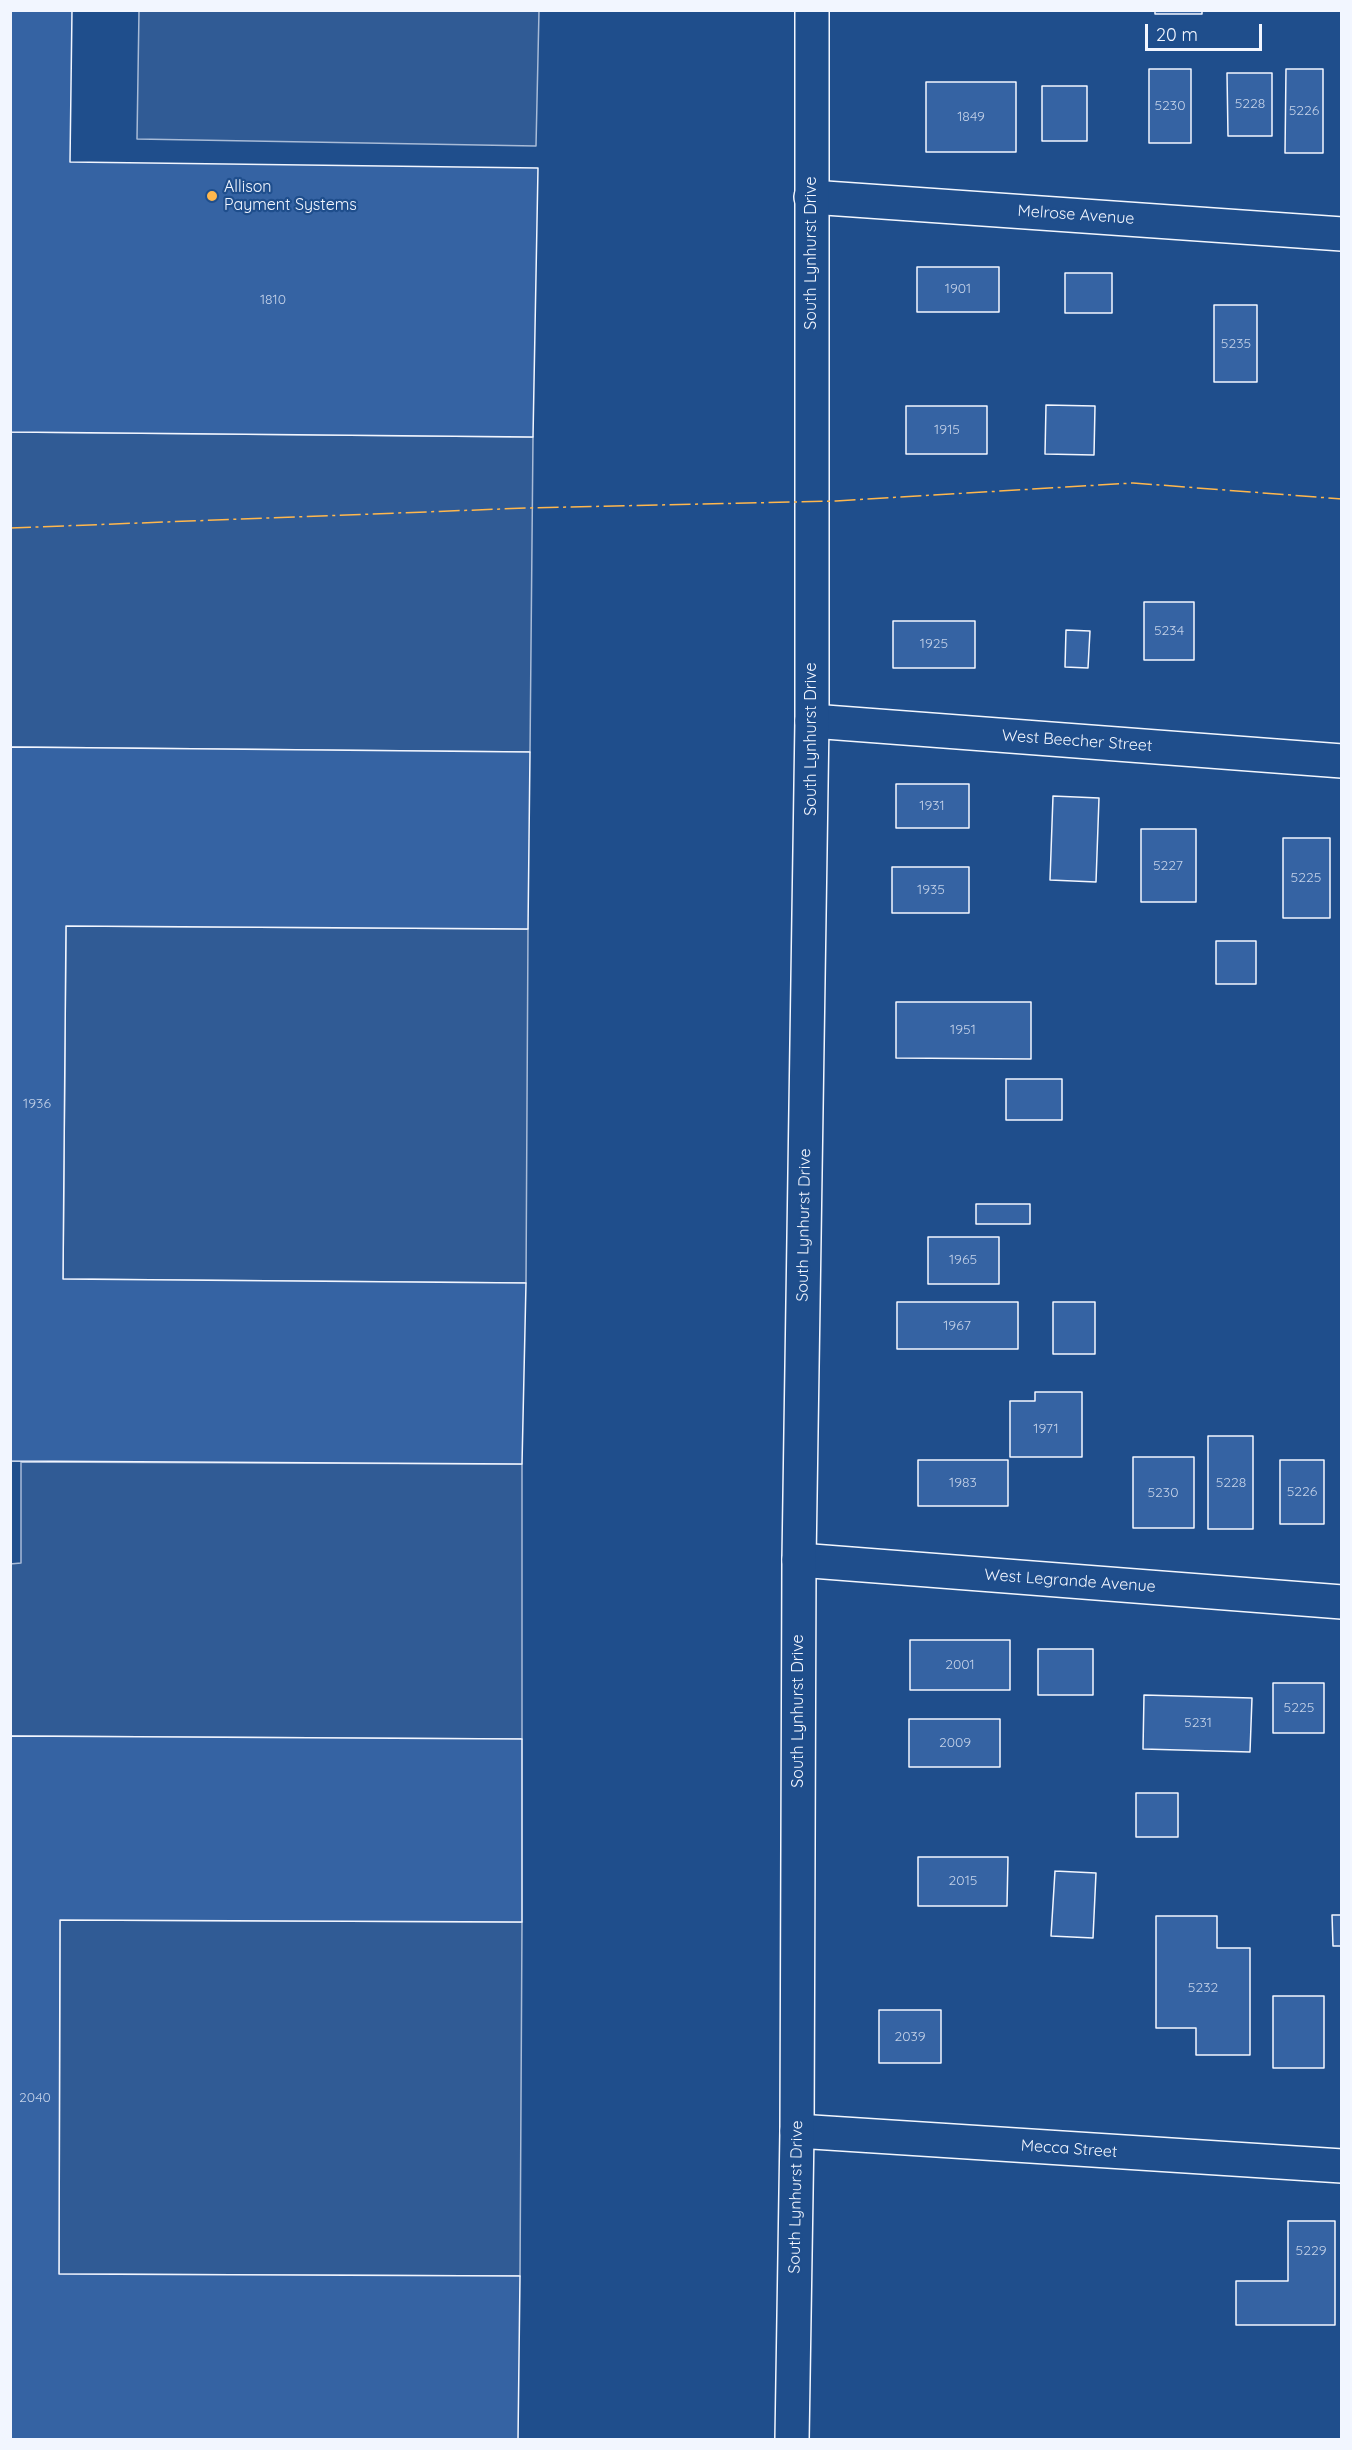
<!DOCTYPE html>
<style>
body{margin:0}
#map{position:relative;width:1352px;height:2450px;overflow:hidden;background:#1f4e8c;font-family:Quicksand,sans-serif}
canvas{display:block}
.frame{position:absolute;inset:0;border:12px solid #f2f6ff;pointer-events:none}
.scale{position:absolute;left:1145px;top:24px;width:117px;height:27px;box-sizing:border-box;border:3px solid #f2f6ff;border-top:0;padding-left:8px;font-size:18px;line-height:21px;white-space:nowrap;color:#f2f6ff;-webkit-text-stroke:4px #1f4e8c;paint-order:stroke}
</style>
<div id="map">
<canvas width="1352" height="2450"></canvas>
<div class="frame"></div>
<div class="scale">20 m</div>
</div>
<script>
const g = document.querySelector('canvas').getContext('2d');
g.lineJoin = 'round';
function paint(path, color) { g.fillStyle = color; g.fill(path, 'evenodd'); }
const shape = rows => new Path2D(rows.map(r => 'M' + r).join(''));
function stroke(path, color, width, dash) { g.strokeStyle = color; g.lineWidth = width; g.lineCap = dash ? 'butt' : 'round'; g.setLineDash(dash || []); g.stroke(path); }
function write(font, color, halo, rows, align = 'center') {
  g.font = font + ' Quicksand,sans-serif'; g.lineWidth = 4.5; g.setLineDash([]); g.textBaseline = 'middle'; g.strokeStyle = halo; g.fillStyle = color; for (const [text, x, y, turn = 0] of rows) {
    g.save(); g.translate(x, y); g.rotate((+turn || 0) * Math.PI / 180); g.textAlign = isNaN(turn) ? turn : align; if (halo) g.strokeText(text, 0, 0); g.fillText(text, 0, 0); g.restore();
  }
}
const parking = shape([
 [139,11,539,11,536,146,137,139,139,11],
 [11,432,533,437,530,752,11,747,11,432],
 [66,926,528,929,526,1283,63,1279,66,926],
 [21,1462,522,1464,522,1739,11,1736,10,1564,21,1563,21,1462],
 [60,1920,522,1922,520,2276,59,2274,60,1920]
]);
const building = shape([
 [10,10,72,10,70,162,538,168,533,437,10,432,10,10],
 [1155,10,1202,10,1202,14,1155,14,1155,10],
 [1149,69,1191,69,1191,143,1149,143,1149,69],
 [1286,69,1323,69,1323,153,1285,153,1286,69],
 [1227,73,1272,73,1272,136,1228,136,1227,73],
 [926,82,1016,82,1016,152,926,152,926,82],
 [1042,86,1087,86,1087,141,1042,141,1042,86],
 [917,267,999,267,999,312,917,312,917,267],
 [1065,273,1112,273,1112,313,1065,313,1065,273],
 [1214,305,1257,305,1257,382,1214,382,1214,305],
 [1046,405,1095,406,1094,455,1045,454,1046,405],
 [906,406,987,406,987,454,906,454,906,406],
 [1144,602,1194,602,1194,660,1144,660,1144,602],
 [893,621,975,621,975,668,893,668,893,621],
 [1066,630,1090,631,1088,668,1065,667,1066,630],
 [10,747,530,752,528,929,66,926,63,1279,526,1283,522,1464,10,1461,10,747],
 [896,784,969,784,969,828,896,828,896,784],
 [1053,796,1099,798,1096,882,1050,880,1053,796],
 [1141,829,1196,829,1196,902,1141,902,1141,829],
 [1283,838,1330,838,1330,918,1283,918,1283,838],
 [892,867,969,867,969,913,892,913,892,867],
 [1216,941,1256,941,1256,984,1216,984,1216,941],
 [896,1002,1031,1002,1031,1059,896,1058,896,1002],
 [1006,1079,1062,1079,1062,1120,1006,1120,1006,1079],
 [976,1204,1030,1204,1030,1224,976,1224,976,1204],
 [928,1237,999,1237,999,1284,928,1284,928,1237],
 [897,1302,1018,1302,1018,1349,897,1349,897,1302],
 [1053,1302,1095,1302,1095,1354,1053,1354,1053,1302],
 [1035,1392,1082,1392,1082,1457,1010,1457,1010,1401,1035,1401,1035,1392],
 [1208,1436,1253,1436,1253,1529,1208,1529,1208,1436],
 [1133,1457,1194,1457,1194,1528,1133,1528,1133,1457],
 [918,1460,1008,1460,1008,1506,918,1506,918,1460],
 [1280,1460,1324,1460,1324,1524,1280,1524,1280,1460],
 [910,1640,1010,1640,1010,1690,910,1690,910,1640],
 [1038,1649,1093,1649,1093,1695,1038,1695,1038,1649],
 [1273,1683,1324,1683,1324,1733,1273,1733,1273,1683],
 [1144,1695,1252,1698,1250,1752,1143,1749,1144,1695],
 [909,1719,1000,1719,1000,1767,909,1767,909,1719],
 [10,1736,522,1739,522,1922,60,1920,59,2274,520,2276,518,2440,10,2440,10,1736],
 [1136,1793,1178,1793,1178,1837,1136,1837,1136,1793],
 [918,1857,1008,1857,1007,1906,918,1906,918,1857],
 [1055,1871,1096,1873,1093,1938,1051,1936,1055,1871],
 [1332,1915,1342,1915,1342,1946,1333,1946,1332,1915],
 [1156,1916,1217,1916,1217,1948,1250,1948,1250,2055,1196,2055,1196,2028,1156,2028,1156,1916],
 [1273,1996,1324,1996,1324,2068,1273,2068,1273,1996],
 [879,2010,941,2010,941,2063,879,2063,879,2010],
 [1288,2221,1335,2221,1335,2325,1236,2325,1236,2281,1288,2281,1288,2221]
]);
const street = shape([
 [811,197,1342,234],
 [812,721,1342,761],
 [799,1560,1342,1602],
 [797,2131,1342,2166]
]);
const secondary = shape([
 [792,2440,797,2131,799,1560,812,721,812,10]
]);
const power = shape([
 [10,528,527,508,836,501,1133,483,1342,499]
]);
const markers = [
 [212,196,6,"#ffb74d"]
];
const numberNames = [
 ["5228",1250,104],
 ["5230",1170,106],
 ["5226",1304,111],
 ["1849",971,117],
 ["1901",958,289],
 ["1810",273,300],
 ["5235",1236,344],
 ["1915",947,430],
 ["5234",1169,631],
 ["1925",934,644],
 ["1931",932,806],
 ["5227",1168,866],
 ["5225",1306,878],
 ["1935",931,890],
 ["1951",963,1030],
 ["1936",37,1104],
 ["1965",963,1260],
 ["1967",957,1326],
 ["1971",1046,1429],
 ["1983",963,1483],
 ["5228",1231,1483],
 ["5226",1302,1492],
 ["5230",1163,1493],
 ["2001",960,1665],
 ["5225",1299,1708],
 ["5231",1198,1723],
 ["2009",955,1743],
 ["2015",963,1881],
 ["5232",1203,1988],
 ["2039",910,2037],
 ["2040",35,2098],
 ["5229",1311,2251]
];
const poiNames = [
 ["Allison",224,187],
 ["Payment Systems",224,205]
];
const streetNames = [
 ["Melrose Avenue",1076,215,4],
 ["South Lynhurst Drive",811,253,-90],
 ["South Lynhurst Drive",811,739,-90],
 ["West Beecher Street",1077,741,4],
 ["South Lynhurst Drive",804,1225,-89],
 ["West Legrande Avenue",1070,1581,4],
 ["South Lynhurst Drive",798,1711,-90],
 ["Mecca Street",1069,2149,4],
 ["South Lynhurst Drive",796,2197,-89]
];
paint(parking, '#305b95');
stroke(parking, '#a8bbd7', 1.5);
paint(building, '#3563a3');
stroke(building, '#f2f6ff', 1.5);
stroke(street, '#f2f6ff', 36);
stroke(secondary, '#f2f6ff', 36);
stroke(street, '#1f4e8c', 33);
stroke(secondary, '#1f4e8c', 33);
stroke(power, '#ffb74d', 1.5, [21, 4.5, 3, 4.5]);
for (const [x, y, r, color] of markers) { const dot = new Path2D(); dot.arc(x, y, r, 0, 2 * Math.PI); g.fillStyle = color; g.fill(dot); stroke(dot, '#1f4e8c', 2); }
write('14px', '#c3d1e8', null, numberNames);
write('16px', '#f2f6ff', '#1f4e8c', poiNames, 'left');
write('16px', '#f2f6ff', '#1f4e8c', streetNames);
</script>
